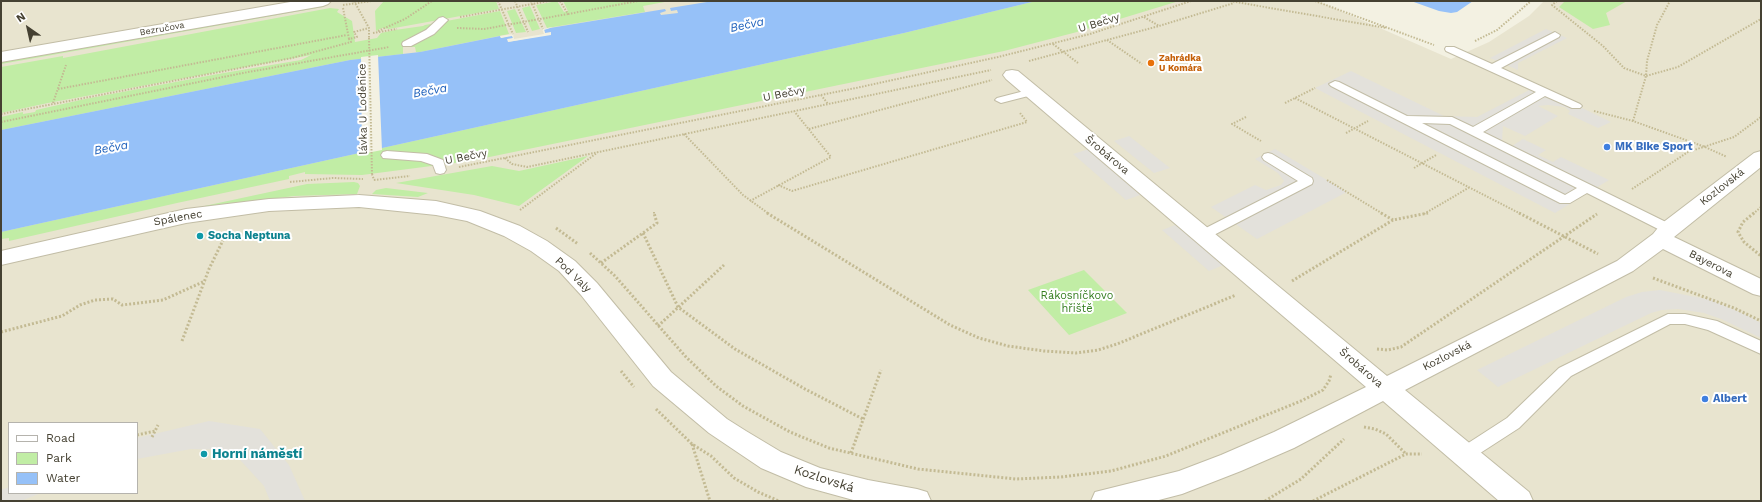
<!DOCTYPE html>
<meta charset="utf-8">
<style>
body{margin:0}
#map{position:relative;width:1762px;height:502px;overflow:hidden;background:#f3f1e2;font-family:"Work Sans",sans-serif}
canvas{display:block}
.frame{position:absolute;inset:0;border:2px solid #454132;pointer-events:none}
.legend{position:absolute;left:8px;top:422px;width:130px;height:72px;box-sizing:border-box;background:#fff;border:1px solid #b5b3ad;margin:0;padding:5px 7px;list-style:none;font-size:12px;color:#454132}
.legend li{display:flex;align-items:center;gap:8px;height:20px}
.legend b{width:20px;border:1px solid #b5b3ad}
.north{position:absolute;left:8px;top:8px;width:40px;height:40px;-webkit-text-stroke:3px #fff;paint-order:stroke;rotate:326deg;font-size:11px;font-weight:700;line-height:16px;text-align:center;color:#454132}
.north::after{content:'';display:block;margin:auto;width:14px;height:18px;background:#454132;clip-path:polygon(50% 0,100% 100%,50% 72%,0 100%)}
</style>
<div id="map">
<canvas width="1762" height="502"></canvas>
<div class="frame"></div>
<ul class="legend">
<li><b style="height:5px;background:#fff"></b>Road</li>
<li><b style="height:11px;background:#c1eda5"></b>Park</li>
<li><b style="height:11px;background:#96c1f8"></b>Water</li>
</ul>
<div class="north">N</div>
</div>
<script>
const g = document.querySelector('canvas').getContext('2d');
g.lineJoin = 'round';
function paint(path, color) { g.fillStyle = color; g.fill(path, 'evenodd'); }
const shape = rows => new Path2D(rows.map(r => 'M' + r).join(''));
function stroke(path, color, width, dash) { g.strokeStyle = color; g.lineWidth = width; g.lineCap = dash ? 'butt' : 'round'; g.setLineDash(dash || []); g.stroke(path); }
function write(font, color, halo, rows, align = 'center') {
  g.font = font + ' "Work Sans",sans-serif'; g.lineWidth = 4; g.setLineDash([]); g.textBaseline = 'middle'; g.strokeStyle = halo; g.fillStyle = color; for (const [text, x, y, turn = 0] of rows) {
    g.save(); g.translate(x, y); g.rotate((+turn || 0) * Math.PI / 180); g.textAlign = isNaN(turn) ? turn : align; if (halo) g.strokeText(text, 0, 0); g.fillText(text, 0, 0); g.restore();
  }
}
const residential = shape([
 [1,1,1318,1,1451,59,1489,42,1529,16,1544,1,1761,1,1761,501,1,501],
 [9,423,137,423,137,493,9,493]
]);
const green = shape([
 [384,1,496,1,499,9,389,29,382,28,376,31,375,11],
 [557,1,564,12,568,11,563,1,670,1,643,6,645,12,547,28,536,5],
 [1036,1,1179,1,1077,32,1004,51,470,161,362,175,305,174,305,172,289,176,289,179,177,203,9,241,9,238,1,239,1,232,19,228,904,33],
 [1565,1,1627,1,1606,13,1610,25,1593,29,1559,7],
 [323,5,323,7,1,64,1,62],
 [530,6,540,29,532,31,522,8],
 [330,8,339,9,337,12,352,21,355,42,377,38,381,33,395,30,423,26,425,25,500,11,509,34,420,52,416,52,415,47,403,47,403,54,350,60,1,130,1,117,23,112,23,114,35,112,36,110,85,99,218,74,301,60,311,55,48,103,1,113,1,67,63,56,63,58],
 [515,9,526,32,516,33,507,11],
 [588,156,519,206,474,195,396,183,492,166,519,171],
 [354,182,358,183,360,186,357,194,294,196,195,208,307,184],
 [386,188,428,193,418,197,372,194,376,190],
 [1084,270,1127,313,1069,335,1028,290]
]);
const parking = shape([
 [1546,29,1567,38,1518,63,1518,70,1490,58],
 [1351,71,1444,116,1477,117,1537,86,1611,122,1598,128,1568,114,1570,111,1565,107,1548,105,1538,106,1558,116,1525,136,1503,126,1502,141,1512,146,1523,139,1546,150,1538,155,1553,162,1561,157,1609,180,1555,213,1315,88],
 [1129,136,1170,168,1154,173,1114,141],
 [1089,149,1143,194,1126,200,1073,154],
 [1275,149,1347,192,1257,239,1211,207,1255,185,1266,190,1281,185,1284,181,1278,173,1255,159],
 [1178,224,1226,264,1209,271,1162,230],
 [1660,290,1711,300,1746,315,1761,323,1761,338,1721,319,1704,313,1678,309,1662,310,1651,313,1498,387,1477,370,1626,297,1642,292],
 [209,421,260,429,289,465,305,501,270,501,264,486,231,450,191,449,137,459,137,438],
 [9,487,9,493,41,493,21,501,1,501,1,490]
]);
const water = shape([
 [713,1,1036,1,904,33,1,232,1,130,350,60,420,52,500,36,501,38,512,35,513,38,508,42,551,34,545,33,544,29,665,9,666,11,660,13,661,15,678,13,677,10,671,11,670,8],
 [1411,1,1473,1,1457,12,1451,13,1439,11]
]);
const pier = shape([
 [553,27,544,30,545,33,551,32,551,35,508,42,507,39,513,38,512,36,501,38,500,36,513,34,514,39,544,34,542,29],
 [378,55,382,150,362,154,361,57]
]);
const pathFar1 = shape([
 [354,1,369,28,369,38],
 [498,1,513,34],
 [515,1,528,32],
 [531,1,543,29],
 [1230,1,1386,28],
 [1315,1,1434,45],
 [1557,1,1552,5,1603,46,1624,68,1646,76,1678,67,1761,19],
 [343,5,372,1],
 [343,8,349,39],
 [568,14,638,1],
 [460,17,549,1],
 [1144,17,1159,26],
 [457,28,484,29,568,14,560,1],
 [378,31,405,19,432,1],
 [373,33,397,29],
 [1107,40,1142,64],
 [1475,41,1497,30,1531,1],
 [1053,44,1078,63],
 [1029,61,1159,26,1234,3],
 [58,89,347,35],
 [821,95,828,104],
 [1295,98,1521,214],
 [53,103,66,65],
 [1285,103,1315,88],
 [1594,111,1633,121,1705,147,1727,157],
 [1,114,292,58,351,42,349,39,357,37,354,32,369,28],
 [1246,117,1232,124,1261,141],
 [1633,121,1646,76,1647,61,1657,25,1670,1],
 [1,122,243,73,389,47],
 [809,129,992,80],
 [1346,133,1368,121],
 [684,134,743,195,769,214],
 [505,158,512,164,527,167,991,70],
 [459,167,856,88,998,57,1090,34,1191,1],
 [1414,168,1436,155],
 [372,174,374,180],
 [374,180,410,176],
 [1327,180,1383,214],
 [290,182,333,178,363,179],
 [778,185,792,191,1027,122,1020,113],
 [1632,189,1688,152,1734,137,1761,117],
 [750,201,831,157,794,111],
 [520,210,598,152],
 [654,212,654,214],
 [1424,214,1470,187],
 [1753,214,1761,207]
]);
const path = shape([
 [767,213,950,325,979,338,1008,346,1044,351,1076,353,1098,350,1117,344,1236,295],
 [1381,213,1393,220],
 [1519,213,1598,254],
 [1754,213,1743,222,1738,232,1744,242,1761,256],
 [556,228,578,244],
 [643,233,678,307,735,349,805,389,863,419],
 [590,253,615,276,686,357,716,386,743,406,790,432,829,448,918,469,1016,479,1061,477,1111,471,1166,456,1301,401,1323,390,1329,381,1331,374],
 [601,263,657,223,654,213],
 [1653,278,1734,308,1761,321],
 [1292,281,1393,220,1428,213],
 [658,326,724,265],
 [1,332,62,316,80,305,95,300,113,299,122,305,163,300,205,281],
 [182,341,209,269,228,230],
 [1377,349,1388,350,1401,347,1597,214],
 [621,371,634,387],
 [656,409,692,444,711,456,734,478,758,492,779,501],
 [1364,427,1375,429,1386,434,1406,454],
 [137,435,155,431],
 [152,437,158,425],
 [692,444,710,501],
 [851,453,881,370],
 [1265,501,1301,479,1344,439],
 [1313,501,1406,454,1422,454]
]);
const lane = shape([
 [443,17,448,20,434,34,411,46,403,46,402,44,403,42,426,30,439,18,443,17],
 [1555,32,1560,35,1559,37,1501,68,1580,104,1582,106,1580,108,1572,108,1545,96,1483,132,1674,226,1676,229,1674,232,1669,233,1664,232,1587,193,1570,203,1560,203,1331,86,1329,84,1335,81,1339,82,1407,116,1452,117,1473,127,1536,92,1446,51,1445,49,1446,47,1454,47,1492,64,1555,32],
 [1422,123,1450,124,1577,188,1565,195,1422,123],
 [1032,89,1038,92,1036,94,1001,103,995,100,997,98,1032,89],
 [387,151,427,154,443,160,446,170,444,173,440,174,436,173,433,165,421,161,383,158,381,155,383,152,387,151],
 [1268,153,1272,154,1312,178,1313,181,1312,184,1208,238,1203,239,1198,238,1196,235,1198,232,1298,181,1264,160,1262,157,1264,154,1268,153],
 [1668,314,1685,314,1717,321,1761,341,1761,354,1708,330,1685,324,1670,324,1571,376,1519,428,1471,459,1465,461,1459,459,1456,454,1459,449,1507,418,1559,368,1668,314]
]);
const street = shape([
 [296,1,331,1,328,4,323,6,1,62,1,52,296,1],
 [1012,70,1018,71,1387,376,1617,261,1653,234,1661,224,1754,153,1761,151,1761,167,1674,237,1761,279,1761,296,1753,294,1663,249,1633,271,1405,390,1529,492,1533,501,1499,501,1383,401,1294,448,1241,471,1182,494,1155,501,1091,501,1095,492,1179,471,1221,455,1274,432,1366,387,1006,79,1003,75,1006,71,1012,70],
 [359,195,436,201,480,211,520,226,547,241,575,261,597,283,671,372,727,419,746,431,781,452,820,468,868,480,917,489,927,492,931,501,857,501,806,487,761,468,709,433,653,386,581,295,559,271,531,251,504,236,467,221,436,215,359,207,269,211,186,223,1,265,1,251,186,209,269,199,359,195]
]);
const pathBridge = shape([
 [369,38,372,174]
]);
const markers = [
 [1151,63,4,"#e8710a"],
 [1607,147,4,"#3f7fe0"],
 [200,236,4,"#0f9aa8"],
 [1705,399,4,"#3f7fe0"],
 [204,454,4,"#0f9aa8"]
];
const farStreetnames = [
 ["Bezručova",162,29,-10]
];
const farFoodnames = [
 ["Zahrádka",1159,58],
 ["U Komára",1159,68]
];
const streetNames = [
 ["U Bečvy",1099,23,-17],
 ["U Bečvy",784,94,-11],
 ["lávka U Loděnice",363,109,-91],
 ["Šrobárova",1107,155,40],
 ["U Bečvy",466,157,-11],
 ["Kozlovská",1722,187,-38],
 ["Spálenec",178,218,-10],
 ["Bayerova",1711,264,27],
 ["Pod Valy",573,275,44],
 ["Kozlovská",1447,356,-27],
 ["Šrobárova",1361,368,41]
];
const shopNames = [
 ["MK Bike Sport",1615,147],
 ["Albert",1713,399]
];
const cultureNames = [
 ["Socha Neptuna",208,236]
];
const parkNames = [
 ["Rákosníčkovo",1077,296],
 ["hřiště",1077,309]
];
const waterNames = [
 ["Bečva",747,25,-12],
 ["Bečva",430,91,-10],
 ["Bečva",111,148,-10]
];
const nearCulturenames = [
 ["Horní náměstí",212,454]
];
const nearStreetnames = [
 ["Kozlovská",824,479,18]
];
paint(residential, '#e8e4cf');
paint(green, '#c1eda5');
paint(parking, '#e3e1db');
paint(water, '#96c1f8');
paint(pier, '#f3f1e2');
stroke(lane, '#c2bda6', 2);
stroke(street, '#c2bda6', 2);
stroke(pathFar1, '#c3ba93', 2, [1.5, 1.5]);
stroke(path, '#c3ba93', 3, [2, 2]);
paint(lane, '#fff');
paint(street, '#fff');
stroke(pathBridge, '#c3ba93', 2, [1.5, 1.5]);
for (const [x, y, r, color] of markers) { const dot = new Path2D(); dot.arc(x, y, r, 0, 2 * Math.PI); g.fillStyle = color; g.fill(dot); stroke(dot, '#fff', 1.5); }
write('9px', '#454132', '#fff', farStreetnames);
write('bold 9px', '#c56008', '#fff', farFoodnames, 'left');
write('11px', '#454132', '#fff', streetNames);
write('bold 11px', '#366cbe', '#fff', shopNames, 'left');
write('bold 11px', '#0d838f', '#fff', cultureNames, 'left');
write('11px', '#347d1f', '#fff', parkNames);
write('italic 12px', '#2062bc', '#fff', waterNames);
write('bold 13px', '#0d838f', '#fff', nearCulturenames, 'left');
write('13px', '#454132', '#fff', nearStreetnames);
</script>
